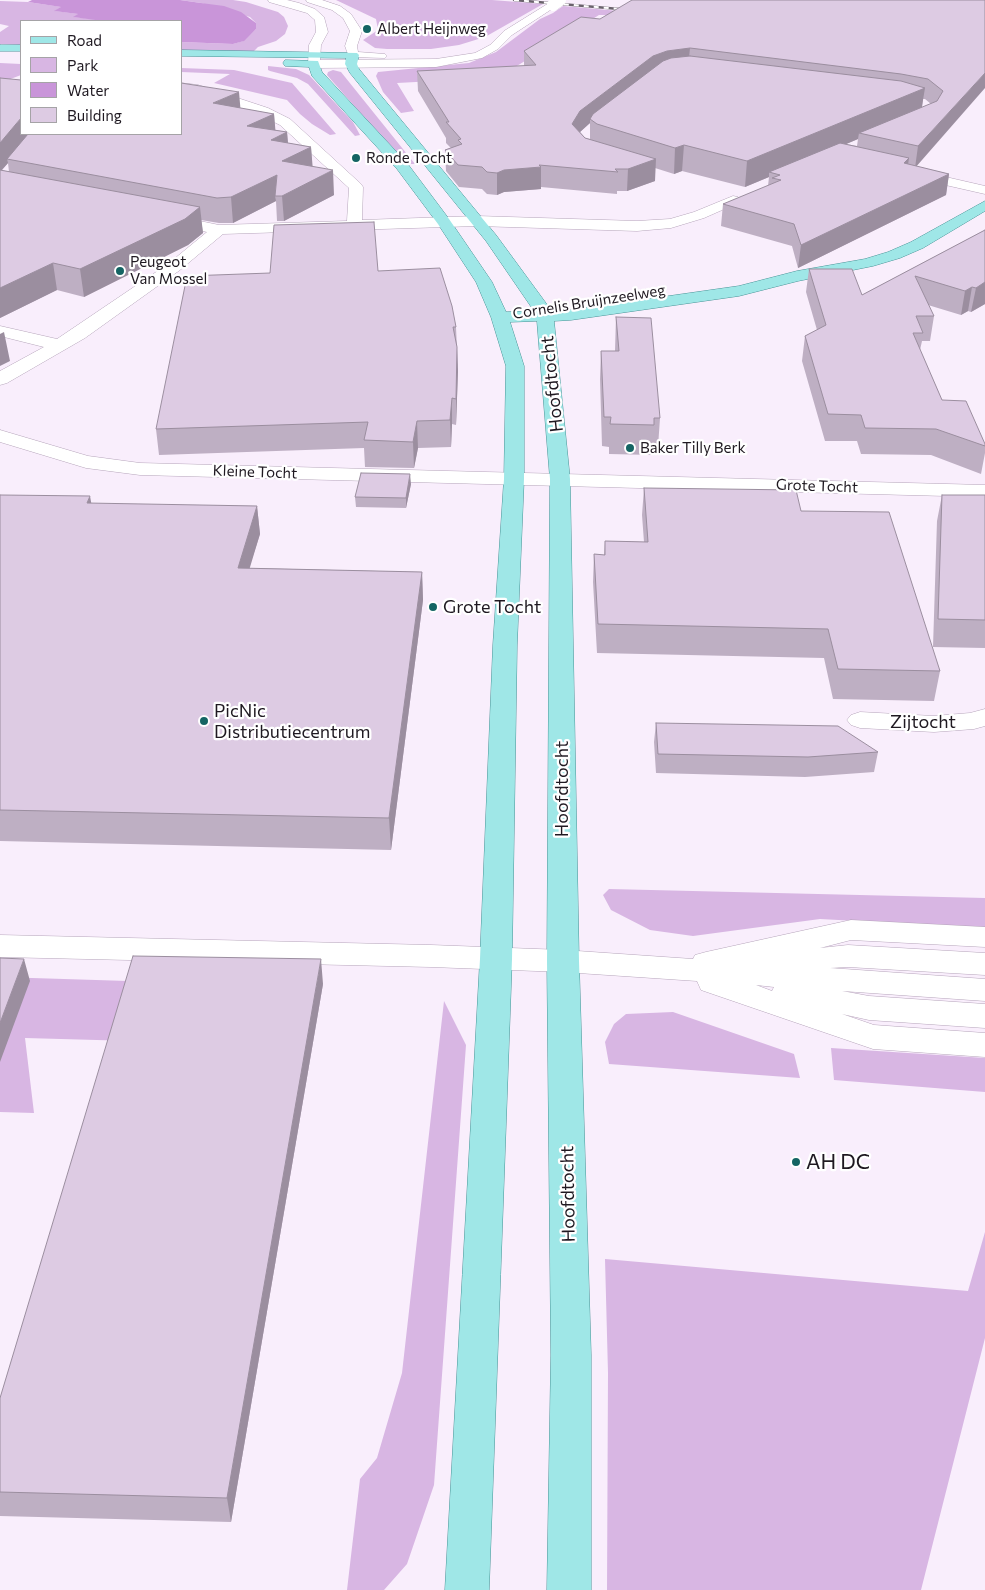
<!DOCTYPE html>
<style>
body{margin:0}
#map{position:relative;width:985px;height:1590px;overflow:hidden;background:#f9eefc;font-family:Commissioner,sans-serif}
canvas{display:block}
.legend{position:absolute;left:20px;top:20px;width:162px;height:115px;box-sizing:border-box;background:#fff;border:1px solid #a5a3a6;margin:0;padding:6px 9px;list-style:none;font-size:15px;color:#1f1921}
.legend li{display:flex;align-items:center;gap:10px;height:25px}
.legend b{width:25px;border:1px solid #a5a3a6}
</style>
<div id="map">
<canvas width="985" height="1590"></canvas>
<ul class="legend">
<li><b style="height:6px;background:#9fe7e7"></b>Road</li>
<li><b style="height:14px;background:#d8b6e3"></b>Park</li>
<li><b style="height:14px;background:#c995d9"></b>Water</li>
<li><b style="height:14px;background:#ddcbe3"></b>Building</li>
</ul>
</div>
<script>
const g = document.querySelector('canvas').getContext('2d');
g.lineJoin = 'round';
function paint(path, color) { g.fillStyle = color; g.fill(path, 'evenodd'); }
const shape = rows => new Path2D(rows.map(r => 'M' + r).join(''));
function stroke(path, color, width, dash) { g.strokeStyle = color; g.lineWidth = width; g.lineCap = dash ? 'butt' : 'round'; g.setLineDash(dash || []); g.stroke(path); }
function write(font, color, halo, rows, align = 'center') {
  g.font = font + ' Commissioner,sans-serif'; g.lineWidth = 4.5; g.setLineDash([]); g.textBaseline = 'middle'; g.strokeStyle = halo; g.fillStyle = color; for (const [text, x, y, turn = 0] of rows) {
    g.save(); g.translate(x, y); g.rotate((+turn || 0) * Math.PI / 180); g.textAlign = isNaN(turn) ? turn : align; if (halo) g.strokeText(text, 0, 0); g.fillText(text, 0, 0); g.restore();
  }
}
const green = shape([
 [180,0,233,0,246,2,278,12,284,17,288,26,285,34,276,41,258,47,253,52,181,50,181,42,233,44,243,41,256,29,256,23,250,17,201,3],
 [336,0,492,0,543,4,485,37,459,45,431,49,387,49,375,48,363,40,378,30,376,19],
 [0,1,28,2,62,7,55,11,79,14,74,17,104,20,21,21,21,45,0,44,0,32,9,26,0,24],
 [563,6,630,12,985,51,610,15,599,15,512,69,473,79,397,83,414,111,401,113,383,92,376,76,378,72,469,63,496,52,540,19,553,13],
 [0,63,21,64,21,75,0,83],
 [268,66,296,69,309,75,353,122,360,135,355,136,308,84,297,78,270,71,268,70],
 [181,68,234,70,292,83,336,134,330,135,312,124,300,114,287,100,214,83,230,74,181,72],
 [333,70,341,72,415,164,411,164,390,147,327,75,328,72],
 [609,889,985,898,985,928,820,919,693,936,650,930,611,910,603,895],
 [0,977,320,987,312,1046,25,1038,34,1113,0,1112],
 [444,1001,466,1045,434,1485,407,1564,384,1590,347,1590,360,1479,377,1458,402,1373],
 [673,1012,794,1054,800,1078,609,1064,605,1042,614,1024,626,1014],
 [831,1048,985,1058,985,1092,834,1080],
 [985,1232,985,1338,921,1590,607,1590,608,1373,605,1259,968,1291]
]);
const water = shape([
 [32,0,180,0,201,3,224,6,241,12,256,23,256,29,244,41,233,44,181,42,181,21,103,21,73,17,78,14,54,11,61,7,28,2]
]);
const minor = shape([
 [268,0,287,0,299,3,315,9,324,17,328,32,321,45,320,60,436,59,475,53,490,45,504,31,549,3,557,3,558,5,512,35,498,49,482,58,436,67,314,68,308,64,309,45,316,32,315,20,307,13,269,2,268,0],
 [306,0,322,0,340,6,351,14,362,31,357,46,358,52,385,54,387,56,385,58,349,57,345,46,350,31,343,18,332,10,307,2,306,0],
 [181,83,198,85,268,108,290,119,361,184,363,187,362,220,477,216,637,221,670,219,694,212,733,196,738,197,740,200,738,203,704,218,671,228,637,231,477,226,223,234,180,270,85,338,7,383,0,385,0,371,44,347,0,336,0,326,57,339,168,264,207,232,161,222,158,219,161,216,166,214,219,225,347,221,349,188,280,125,258,114,193,92,181,91,181,83],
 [911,169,985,186,985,194,906,176,904,173,906,170,911,169],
 [0,430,88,456,140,463,985,485,985,497,140,475,86,468,0,442,0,430],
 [985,709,985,726,974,729,934,732,860,728,851,725,847,720,851,715,860,712,934,716,970,713,985,709],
 [851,920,985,927,985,947,851,940,820,948,848,945,985,953,985,975,848,967,830,968,985,979,985,1001,842,991,869,996,985,1004,985,1028,869,1020,842,1014,874,1025,985,1033,985,1057,873,1049,701,990,697,981,563,972,431,967,0,957,0,935,431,945,563,950,693,959,695,955,706,952,851,920],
 [756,985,774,987,772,991,756,985]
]);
const major = shape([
 [0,45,21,45,21,51,0,51,0,45],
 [181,50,357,53,359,55,357,64,359,69,496,235,551,310,571,310,739,286,797,271,865,259,888,252,911,242,985,201,985,211,923,248,900,258,873,266,798,281,739,296,571,320,554,321,570,479,579,961,591,1355,591,1590,547,1590,551,1355,547,961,550,479,537,321,510,322,524,366,524,479,517,645,512,959,489,1590,445,1590,480,959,493,645,504,479,506,366,491,317,476,282,438,224,397,169,312,76,309,67,285,66,283,63,285,60,318,61,322,72,407,163,449,219,492,282,506,312,534,311,486,241,350,73,345,64,346,58,181,56,181,50]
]);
const rail = shape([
 [514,0,631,10]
]);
const minorBridge = shape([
 [553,5,560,0]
]);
const wall = shape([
 [985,0,916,166,949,174,946,195,798,268,792,246,721,226,723,204,768,186,769,177,745,187,682,171,674,174,655,168,655,181,627,191,617,191,617,194,541,187,541,189,504,192,497,195,487,194,482,189,459,187,446,171,445,150,451,148,446,143,446,138,418,91,417,71,524,66,524,51,600,19],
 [923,99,925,99,931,104,922,108],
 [590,123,590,139,585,138,580,132],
 [858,139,857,146,846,144],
 [0,78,21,134,240,108,274,114,275,130,287,132,288,143,311,147,312,166,334,195,284,221,277,221,276,201,233,223,219,223,201,220,203,233,188,245,84,297,57,290,0,318],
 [8,163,9,172,2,170],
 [985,230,985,304,971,312,968,311,961,315,928,305,934,316,930,341,922,341,920,350,942,400,985,444,985,453,981,474,931,455,861,454,857,441,825,441,802,361,805,336,817,330,806,292,809,269,862,295],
 [378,271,456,327,458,371,456,425,452,424,451,447,418,448,414,468,365,467,364,448,159,455,156,429],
 [616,317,660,418,658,447,653,447,653,455,609,454,609,447,602,446,600,379,601,351,615,351],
 [411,484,406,508,356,507,355,497],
 [644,488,801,511,940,671,934,701,833,699,824,658,597,653,593,582,594,554,604,555,605,541,644,542,642,515],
 [0,495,91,504,257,506,260,534,249,568,422,572,423,600,391,850,0,841],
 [942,495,985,495,985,648,933,647,937,521],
 [656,723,878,752,874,772,805,777,656,773,654,742],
 [323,984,231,1522,0,1516,0,1398]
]);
const shadedWall = shape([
 [690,48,688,67,590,119,590,123,580,132,571,145,572,124,580,111,653,56,667,51],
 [985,73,985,88,915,168,918,146],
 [925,88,921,112,859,133,858,139,776,174,769,172,769,177,745,187,747,161],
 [239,92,241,115,213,103],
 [274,114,276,137,247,126],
 [21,118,21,134,32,134,7,159,8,163,0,172,0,143],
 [287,132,289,156,271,140],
 [684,145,682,171,674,174,675,148],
 [311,147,313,171,282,161],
 [909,158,906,178,904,163],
 [656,159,655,181,627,191,628,169],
 [541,167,541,189,504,192,497,195,497,173,504,170],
 [333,170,334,195,284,221,282,196],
 [949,174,946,195,798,268,801,245],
 [277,175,275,196,276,201,233,223,231,197],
 [200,207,203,233,188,245,84,297,80,269],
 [53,263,57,290,0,318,0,288],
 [985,282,985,304,971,312,976,288],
 [972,287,968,311,961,315,965,291],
 [4,332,10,361,0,366,0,334],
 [457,347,458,371,456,425,456,399],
 [452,398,452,424,451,447,450,420],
 [417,421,418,448,414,468,413,442],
 [410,474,411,484,406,508,406,498],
 [90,496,95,524,87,503],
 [257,506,260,534,241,597,238,568],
 [422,572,423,600,391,850,389,818],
 [24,959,30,981,0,1062,0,1023],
 [321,959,323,984,231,1522,227,1498]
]);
const building = shape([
 [632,0,985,0,985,73,918,146,859,133,937,101,943,91,928,79,901,74,690,48,667,51,653,56,580,111,572,124,585,138,656,159,628,169,615,169,618,172,539,165,541,167,504,170,497,173,487,172,482,167,458,165,445,150,462,144,458,140,461,139,446,122,449,122,417,71,536,65,524,51,581,17,600,19,632,0],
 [690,56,901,81,925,88,747,161,684,145,675,148,597,124,590,119,593,114,663,61,671,58,690,56],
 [0,78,21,80,21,118,0,143,0,78],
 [181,83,239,92,213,103,274,114,247,126,287,132,271,140,311,147,282,161,333,170,282,196,275,196,277,175,231,197,217,198,7,159,28,134,181,134,181,83],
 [840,143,909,158,904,163,949,174,801,245,794,224,723,204,781,180,772,178,780,175,769,172,840,143],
 [0,170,200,207,185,219,80,269,53,263,0,288,0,170],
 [374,222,378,271,440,268,452,306,456,327,453,327,457,347,456,399,452,398,450,420,417,421,413,442,364,440,368,422,156,429,187,276,270,273,274,225,374,222],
 [985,230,985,282,976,288,972,287,965,291,915,276,934,316,916,316,923,333,913,333,942,400,966,401,985,444,985,446,936,429,865,428,861,415,828,414,805,336,826,325,809,269,852,269,862,295,985,230],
 [616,317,651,318,660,418,654,418,654,425,610,424,611,417,604,417,601,351,619,351,616,317],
 [361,473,410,474,406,498,355,497,361,473],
 [644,488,796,490,801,511,889,512,940,671,838,669,828,629,598,624,594,554,605,555,605,541,648,542,644,488],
 [0,495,90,496,87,503,257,506,238,568,422,572,389,818,0,810,0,495],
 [942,495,985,495,985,620,938,619,942,495],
 [656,723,838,726,878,752,808,757,658,754,656,723],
 [133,956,321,959,227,1498,0,1492,0,1398,133,956],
 [0,958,24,959,0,1023,0,958]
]);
const markers = [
 [367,29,5,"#146463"],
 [356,158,5,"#146463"],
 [120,271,5,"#146463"],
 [630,448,5,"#146463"],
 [433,607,5,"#146463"],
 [204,721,5,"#146463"],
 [796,1162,5,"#146463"]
];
const farPoinames = [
 ["Albert Heijnweg",377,29],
 ["Ronde Tocht",366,158],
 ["Peugeot",130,262],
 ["Van Mossel",130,279],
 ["Baker Tilly Berk",640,448]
];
const farStreetnames = [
 ["Cornelis Bruijnzeelweg",589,302,-9],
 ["Kleine Tocht",255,472,2],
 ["Grote Tocht",817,486,2]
];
const streetNames = [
 ["Hoofdtocht",552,384,-96],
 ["Zijtocht",923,722],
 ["Hoofdtocht",562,789,-90],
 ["Hoofdtocht",568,1194,-91]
];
const poiNames = [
 ["Grote Tocht",443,607],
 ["PicNic",214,711],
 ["Distributiecentrum",214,732]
];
const nearPoinames = [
 ["AH DC",806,1162]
];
paint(green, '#d8b6e3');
paint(water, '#c995d9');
stroke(minor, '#b6a5bb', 1);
stroke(major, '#499497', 1);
paint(minor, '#fff');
paint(major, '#9fe7e7');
stroke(rail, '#6a626c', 2.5);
stroke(rail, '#fff', 2, [5]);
stroke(minorBridge, '#b6a5bb', 12, []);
stroke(minorBridge, '#fff', 12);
paint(wall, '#beafc3');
paint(shadedWall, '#9b8e9f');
paint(building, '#ddcbe3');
stroke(building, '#9b8e9f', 1);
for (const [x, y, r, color] of markers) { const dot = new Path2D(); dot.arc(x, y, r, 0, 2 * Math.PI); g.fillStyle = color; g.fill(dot); stroke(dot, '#fff', 2); }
write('15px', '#1f1921', '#fff', farPoinames, 'left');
write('15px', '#1f1921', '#fff', farStreetnames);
write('18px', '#1f1921', '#fff', streetNames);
write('18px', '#1f1921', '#fff', poiNames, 'left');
write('21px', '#1f1921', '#fff', nearPoinames, 'left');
</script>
